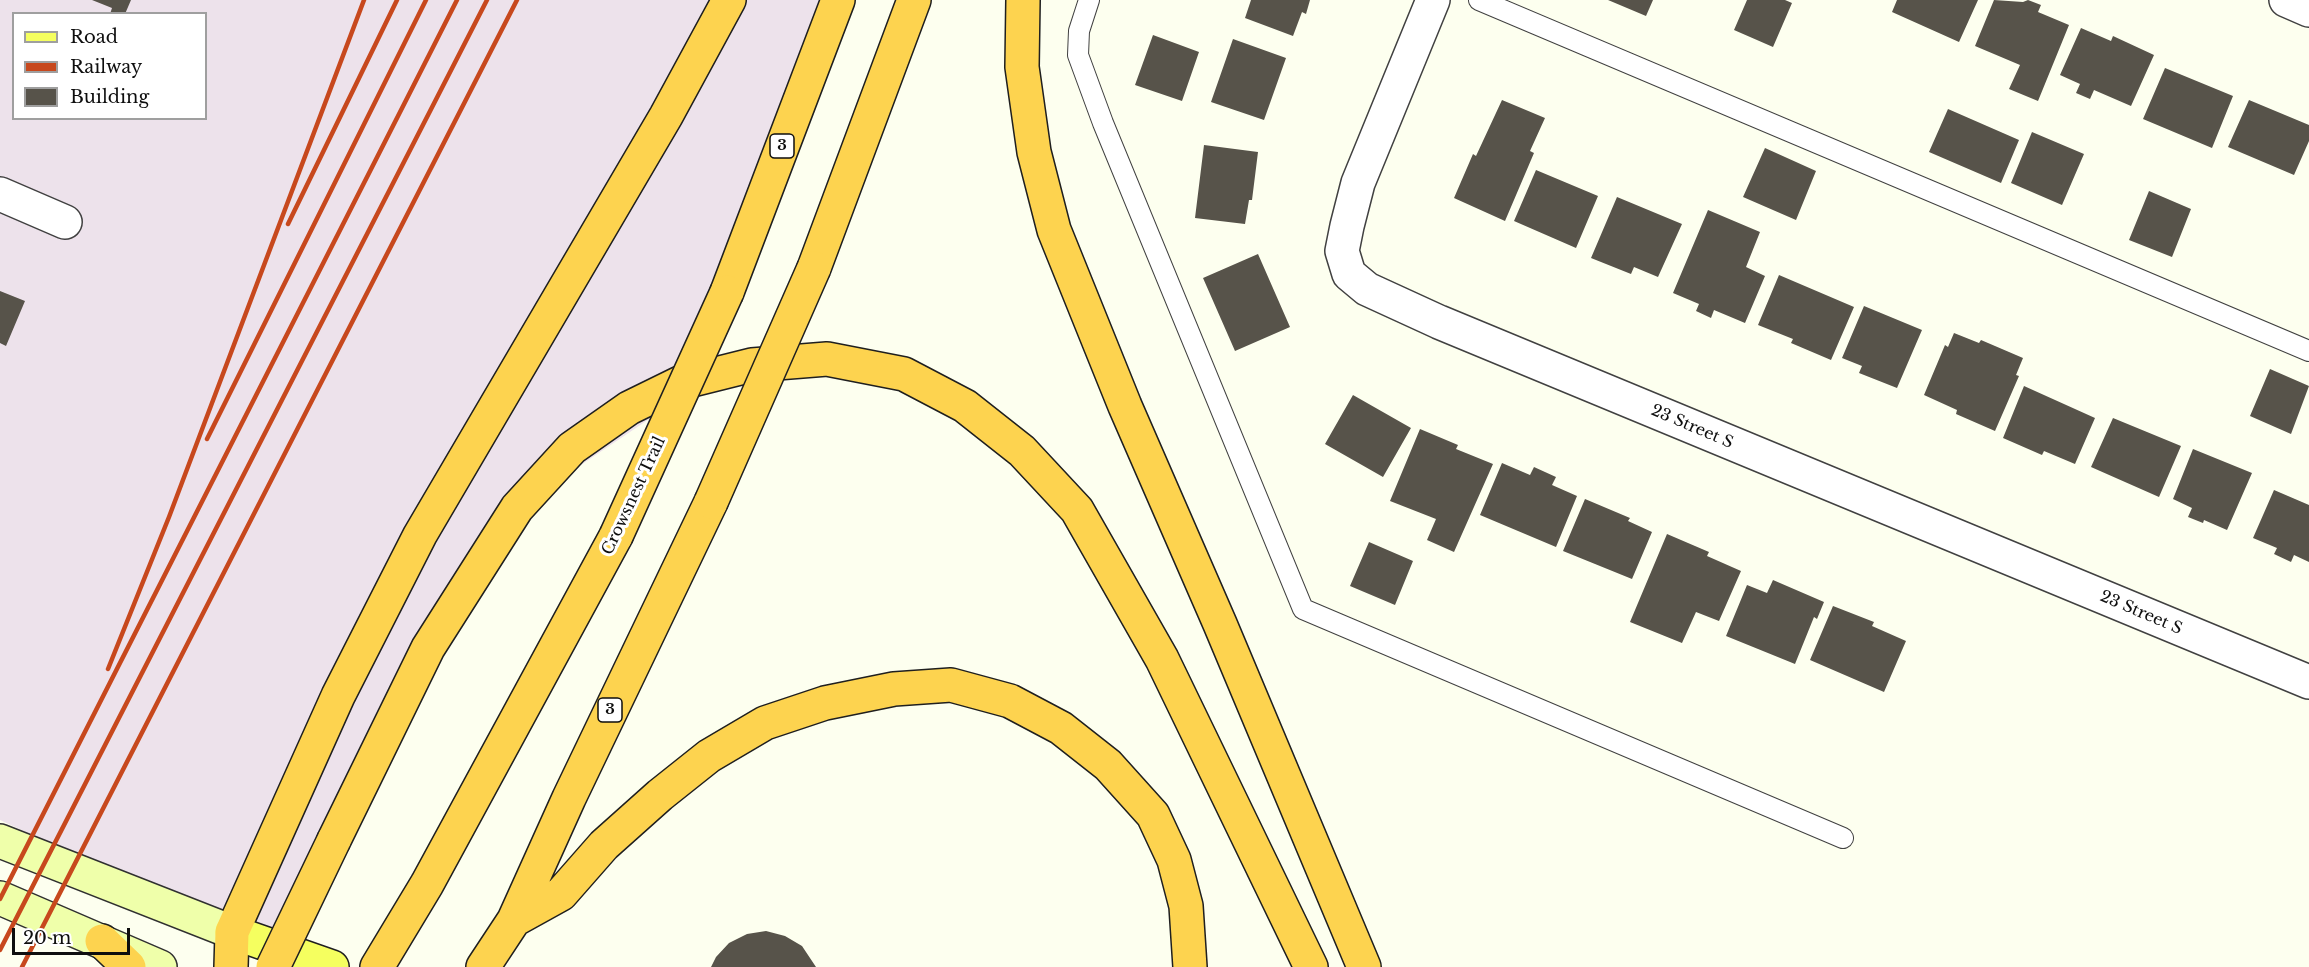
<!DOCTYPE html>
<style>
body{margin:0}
#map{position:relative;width:2309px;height:967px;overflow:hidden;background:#fdffef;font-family:"Libre Baskerville",serif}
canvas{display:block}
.legend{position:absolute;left:12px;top:12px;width:195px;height:108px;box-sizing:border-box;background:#fff;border:2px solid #9f9f9f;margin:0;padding:8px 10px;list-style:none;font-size:18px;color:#0e0e0e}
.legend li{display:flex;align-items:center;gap:12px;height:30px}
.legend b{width:30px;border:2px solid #9f9f9f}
.scale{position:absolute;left:12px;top:928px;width:118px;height:27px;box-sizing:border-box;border:3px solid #0e0e0e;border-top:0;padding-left:8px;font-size:18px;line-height:21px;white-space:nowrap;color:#0e0e0e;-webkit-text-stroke:4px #fff;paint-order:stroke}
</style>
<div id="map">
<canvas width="2309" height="967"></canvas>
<ul class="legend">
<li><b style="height:8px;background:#f5ff5f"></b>Road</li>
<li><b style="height:8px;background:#c7481d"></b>Railway</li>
<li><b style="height:16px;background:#57534a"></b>Building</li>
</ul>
<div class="scale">20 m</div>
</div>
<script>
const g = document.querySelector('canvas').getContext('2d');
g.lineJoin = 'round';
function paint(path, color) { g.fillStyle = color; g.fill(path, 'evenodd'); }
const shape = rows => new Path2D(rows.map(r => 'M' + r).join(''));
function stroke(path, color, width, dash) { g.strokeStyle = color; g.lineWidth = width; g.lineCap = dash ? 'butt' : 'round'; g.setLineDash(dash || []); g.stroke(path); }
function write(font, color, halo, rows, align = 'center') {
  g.font = font + ' "Libre Baskerville",serif'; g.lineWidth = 6; g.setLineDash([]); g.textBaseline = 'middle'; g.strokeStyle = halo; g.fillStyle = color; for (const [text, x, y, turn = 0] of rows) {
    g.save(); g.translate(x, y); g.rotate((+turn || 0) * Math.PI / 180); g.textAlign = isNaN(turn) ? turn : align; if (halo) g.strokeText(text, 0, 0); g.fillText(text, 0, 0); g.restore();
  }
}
const industrial = shape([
 [0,0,830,0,679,399,517,508,281,951,0,820],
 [14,14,206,14,206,118,14,118]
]);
const building = shape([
 [92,0,131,0,125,14,110,14,112,8],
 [1251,0,1310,0,1306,14,1302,12,1293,36,1245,18],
 [1608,0,1653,0,1646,16],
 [1747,0,1785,0,1792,3,1773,47,1734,30],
 [1897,0,1978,0,1959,42,1892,12],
 [1994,0,2023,2,2028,0,2041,5,2038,12,2069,25,2038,101,2009,89,2020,65,1975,46],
 [2081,28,2111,41,2113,36,2154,55,2131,106,2094,90,2090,99,2076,93,2080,84,2060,75],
 [1153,35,1199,52,1182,101,1135,85],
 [1233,39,1286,58,1264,120,1211,102],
 [2165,68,2233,96,2212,148,2143,119],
 [1502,100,1545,118,1530,151,1534,153,1505,221,1454,198,1473,154,1476,156],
 [2249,100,2309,125,2309,141,2294,175,2228,147],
 [1948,109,2019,140,2001,183,1929,152],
 [2032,132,2084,154,2062,205,2011,183],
 [1204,145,1258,152,1252,200,1249,200,1245,224,1195,218],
 [1765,148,1816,171,1796,220,1743,197],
 [1536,170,1598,196,1576,248,1514,221],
 [2149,191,2191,209,2172,257,2129,240],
 [1617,197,1682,224,1658,277,1634,267,1631,274,1591,258],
 [1708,210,1760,232,1746,267,1765,276,1745,323,1714,310,1711,318,1696,311,1699,304,1673,293],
 [1258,254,1290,327,1235,351,1203,278],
 [1779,275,1854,307,1831,360,1791,343,1793,339,1758,325],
 [0,291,25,301,6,346,0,343],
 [1864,306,1922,330,1897,388,1859,373,1862,366,1842,358],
 [1954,333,1979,343,1981,340,2023,358,2016,375,2019,376,1995,431,1956,414,1957,410,1924,395,1945,345,1948,347],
 [2270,369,2309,386,2291,434,2250,416],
 [2024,386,2095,418,2075,464,2044,451,2042,455,2003,438],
 [1353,395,1411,428,1383,477,1325,444],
 [2113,418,2181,446,2159,497,2091,467],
 [1420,429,1458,445,1456,449,1493,464,1454,552,1427,540,1436,519,1390,501],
 [2193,449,2252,473,2227,530,2204,520,2203,523,2188,517,2192,508,2173,499],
 [1502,463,1530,475,1534,467,1556,477,1552,485,1577,496,1556,547,1480,515],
 [2274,490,2309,505,2309,562,2294,555,2291,562,2274,554,2277,548,2253,538],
 [1585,499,1630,518,1628,521,1652,532,1632,579,1563,551],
 [1667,534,1709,552,1707,556,1741,571,1719,621,1696,612,1682,643,1630,622],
 [1369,542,1413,561,1395,605,1350,586],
 [1773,580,1824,602,1817,619,1814,617,1795,664,1726,636,1747,585,1767,593],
 [1833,606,1874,622,1872,626,1906,641,1884,692,1810,660],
 [766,931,785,936,802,946,816,967,711,967,716,957,729,943,747,934]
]);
const lane = shape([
 [1089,0,1079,31,1078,55,1103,123,1303,609,1843,838],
 [1479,0,2309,351]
]);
const street = shape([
 [1433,0,1358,183,1347,226,1342,251,1349,274,1367,289,1439,322,2309,682],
 [2286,0,2309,10],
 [0,194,65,222]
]);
const secondary = shape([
 [0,841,232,932],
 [0,898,160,967]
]);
const primary = shape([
 [232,932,332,967]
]);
const highway = shape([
 [1023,0,1022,67,1034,152,1054,230,1125,406,1220,624,1364,967],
 [814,268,914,0],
 [727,292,838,0],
 [334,840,428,648,517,508,572,448,629,408,680,383,752,365,827,359,904,374,965,406,1022,451,1077,510,1162,659,1311,967],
 [514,920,561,894,604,845,660,795,709,756,765,723,825,703,894,689,951,685,1010,701,1061,728,1108,765,1153,815,1174,860,1186,906,1190,967],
 [102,941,129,967],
 [231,967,232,932,338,696,420,535,666,116,729,0],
 [377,967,427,884,616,536],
 [483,967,514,920,569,798,711,502]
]);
const rail = shape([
 [288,224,397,0],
 [207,439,426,0],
 [108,669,169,517,364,0],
 [0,899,457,0],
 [0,950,487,0],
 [22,967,517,0]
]);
const highwayBridge = shape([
 [711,502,814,268],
 [616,536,727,292],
 [273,967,334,840]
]);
const shields = [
 [782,146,24],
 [610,710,24]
];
const shieldNames = [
 ["3",782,146],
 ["3",610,710]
];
const streetNames = [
 ["23 Street S",1692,427,23],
 ["Crowsnest Trail",634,496,-65],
 ["23 Street S",2141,613,23]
];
paint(industrial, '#ede2eb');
paint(building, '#57534a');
stroke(lane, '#414141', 22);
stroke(street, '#414141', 36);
stroke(secondary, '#303030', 36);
stroke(primary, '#1f1f1f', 36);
stroke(highway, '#1f1f1f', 36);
stroke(lane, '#fff', 20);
stroke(street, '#fff', 33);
stroke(secondary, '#efffaa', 33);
stroke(primary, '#f5ff5f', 33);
stroke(highway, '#fdd34f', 33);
stroke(rail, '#c7481d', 4.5);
stroke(highwayBridge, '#1f1f1f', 36, []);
stroke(highwayBridge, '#fdd34f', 33);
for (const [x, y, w] of shields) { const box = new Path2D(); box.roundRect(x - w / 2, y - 12, w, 24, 4.5); g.fillStyle = '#fff'; g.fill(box); stroke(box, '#0e0e0e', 1.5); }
write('bold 15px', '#0e0e0e', null, shieldNames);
write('16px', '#0e0e0e', '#fff', streetNames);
</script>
